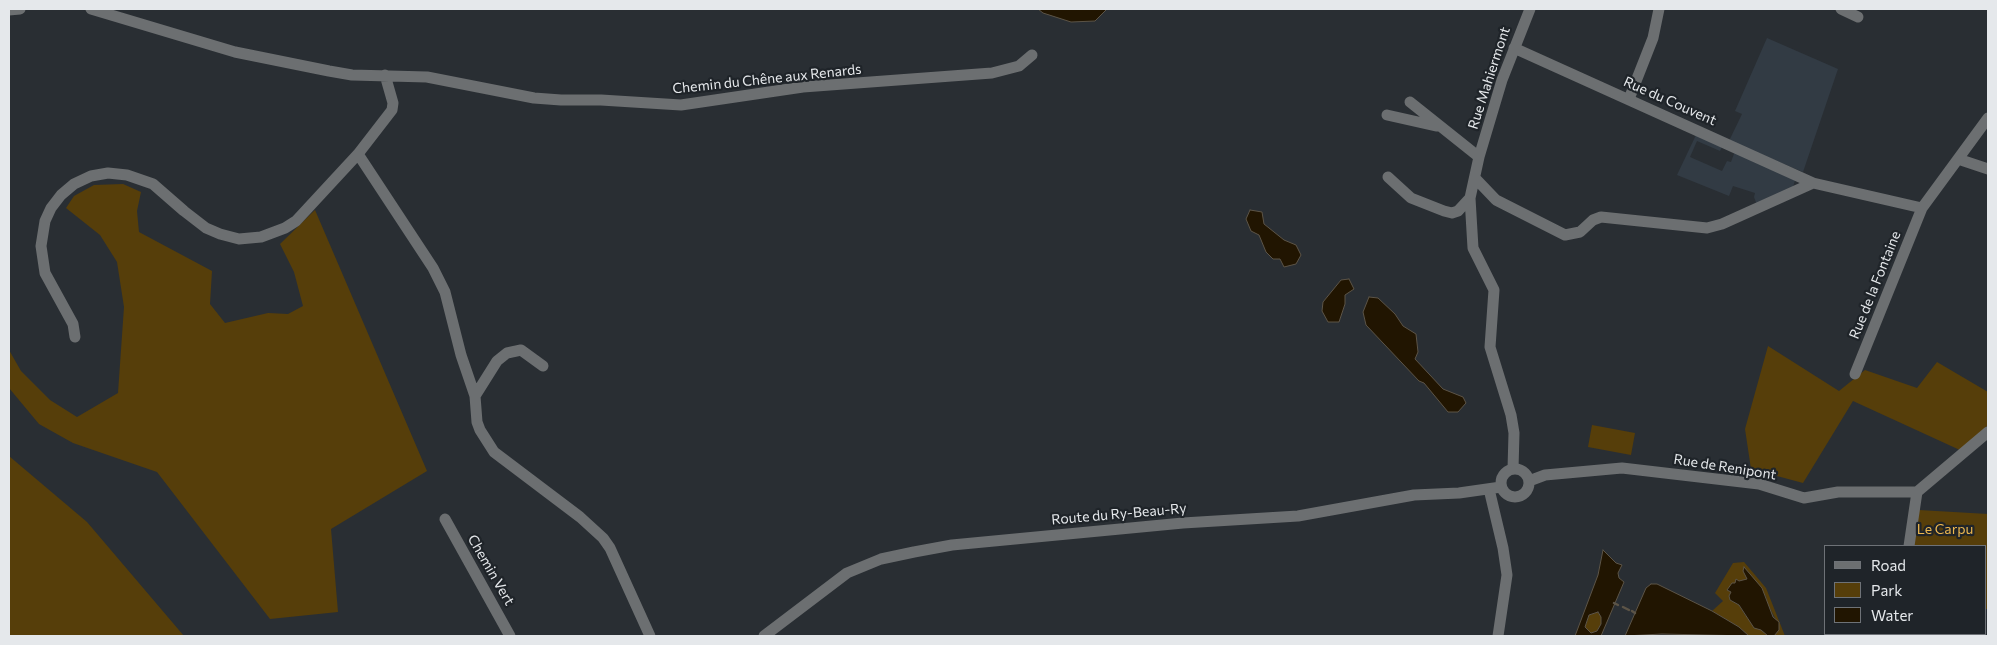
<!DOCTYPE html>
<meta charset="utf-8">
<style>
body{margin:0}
#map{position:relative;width:1997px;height:645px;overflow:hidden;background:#292e33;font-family:Commissioner,sans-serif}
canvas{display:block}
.frame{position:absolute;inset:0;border:10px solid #e5e8eb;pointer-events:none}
.legend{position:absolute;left:1824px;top:545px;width:162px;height:90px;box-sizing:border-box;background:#1f2429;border:1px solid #6e7277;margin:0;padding:6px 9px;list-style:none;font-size:15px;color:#e5e8eb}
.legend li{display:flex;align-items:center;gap:10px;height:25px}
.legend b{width:25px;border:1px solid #6e7277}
</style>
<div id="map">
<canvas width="1997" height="645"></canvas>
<div class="frame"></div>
<ul class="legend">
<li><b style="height:6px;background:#6c6f71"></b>Road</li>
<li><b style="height:14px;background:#563e0a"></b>Park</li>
<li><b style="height:14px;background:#211501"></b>Water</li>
</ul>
</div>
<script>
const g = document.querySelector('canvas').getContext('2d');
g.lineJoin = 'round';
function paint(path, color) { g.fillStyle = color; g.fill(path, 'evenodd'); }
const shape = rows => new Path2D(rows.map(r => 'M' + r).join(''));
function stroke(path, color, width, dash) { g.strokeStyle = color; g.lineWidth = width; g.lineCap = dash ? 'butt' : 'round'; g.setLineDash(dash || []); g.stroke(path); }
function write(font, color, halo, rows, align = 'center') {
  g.font = font + ' Commissioner,sans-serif'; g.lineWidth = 4.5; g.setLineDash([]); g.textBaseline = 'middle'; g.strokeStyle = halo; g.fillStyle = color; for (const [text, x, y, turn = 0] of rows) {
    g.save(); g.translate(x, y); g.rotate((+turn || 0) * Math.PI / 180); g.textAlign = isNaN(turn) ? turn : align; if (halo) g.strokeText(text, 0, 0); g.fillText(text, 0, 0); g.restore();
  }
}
const built = shape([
 [1767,38,1838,69,1803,172,1729,141,1742,114,1735,111],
 [1696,135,1722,147,1720,151,1697,141,1690,157,1722,171,1727,161,1731,162,1735,151,1796,177,1793,187,1757,205,1754,197,1755,193,1733,186,1729,196,1677,175]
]);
const green = shape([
 [123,184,141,192,137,211,139,232,212,271,210,304,225,323,268,313,288,314,303,306,294,272,280,244,315,210,427,471,331,529,338,612,270,619,157,472,73,443,39,424,9,388,9,350,21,371,50,400,77,417,118,393,124,307,117,262,100,235,66,208,74,196,94,185],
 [1768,346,1839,391,1865,370,1917,388,1937,362,1988,392,1988,425,1962,451,1853,401,1803,483,1751,469,1745,429],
 [1592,425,1635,433,1631,455,1588,447],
 [9,456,87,522,184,636,9,636],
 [1919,510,1988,514,1988,609,1986,609,1986,546,1914,546],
 [1744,562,1766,588,1785,636,1774,636,1779,626,1767,602,1766,596,1747,577,1747,580,1739,581,1728,590,1731,592,1729,596,1730,600,1739,605,1745,615,1768,636,1749,636,1739,627,1712,611,1723,601,1715,593,1733,563],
 [1598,612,1601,617,1601,624,1597,631,1591,633,1585,627,1589,615]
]);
const water = shape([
 [1038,9,1107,9,1095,21,1071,22,1043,13,1038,9],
 [1250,210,1262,212,1264,224,1284,240,1296,245,1301,255,1296,264,1284,267,1280,259,1273,259,1266,252,1259,235,1251,231,1246,219,1250,210],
 [1349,279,1354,289,1345,295,1345,304,1339,322,1328,322,1322,311,1323,302,1341,280,1349,279],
 [1369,297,1378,298,1395,314,1403,326,1416,334,1418,352,1415,359,1443,389,1463,397,1466,403,1458,412,1448,412,1424,383,1419,381,1366,325,1363,312,1369,297],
 [1603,550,1616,563,1622,565,1618,573,1619,578,1624,582,1601,636,1575,636,1598,575,1603,550],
 [1598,612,1601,617,1601,624,1597,631,1591,633,1585,627,1589,615,1598,612],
 [1744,567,1762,588,1773,617,1779,622,1779,630,1774,636,1768,636,1761,630,1754,628,1739,605,1730,600,1729,596,1731,592,1727,590,1732,583,1735,583,1736,579,1739,581,1747,579,1743,571,1744,567],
 [1651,584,1657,584,1712,611,1739,627,1749,636,1662,634,1625,636,1646,588,1651,584]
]);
const stream = shape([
 [1614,603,1618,605],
 [1623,607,1629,610],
 [1632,611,1635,613]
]);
const minor = shape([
 [91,9,235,52,329,71,352,75,427,77,534,98,561,100,601,100,681,105,803,87,992,73,1019,66,1032,55],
 [1841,9,1858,17],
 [9,10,20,9],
 [1514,48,1813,183],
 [385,75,393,103,392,110,358,154,433,268,445,292,461,355,475,396],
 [1629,99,1653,38,1659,9],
 [1410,102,1479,157],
 [1387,115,1436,126],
 [1958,159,1988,169],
 [1388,177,1411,198,1444,211,1452,213,1458,211,1470,198],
 [1475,178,1496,200,1565,235,1580,232,1593,220,1601,217,1707,228,1722,224,1813,183,1922,208],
 [75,337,73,324,45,273,41,246,45,221,51,208,61,195,74,184,91,176,108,173,127,175,153,184,184,211,206,228,220,234,239,239,261,237,285,228,296,221,358,154],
 [543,366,521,350,507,353,497,361,475,396,477,422,480,430,494,452,580,517,603,538,610,548,650,636],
 [1855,374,1922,208,1988,118],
 '1501 483a14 14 0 1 1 28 0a14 14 0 1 1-28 0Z',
 [1513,469,1514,433,1511,415,1490,347,1494,290,1473,248,1470,198,1479,157,1502,80,1530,9],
 [1529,481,1545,475,1622,468,1759,484,1804,498,1838,492,1917,492],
 [1489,489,1503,548,1507,575,1498,636],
 [445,519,510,636],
 [1909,546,1917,492,1988,432],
 [1912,634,1913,636],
 [764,636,847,573,881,559,914,552,952,545,1183,523,1298,516,1414,495,1459,493,1501,487]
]);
const streetNames = [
 ["Rue Mahiermont",1489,78,-72],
 ["Chemin du Chêne aux Renards",767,79,-6],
 ["Rue du Couvent",1670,101,24],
 ["Rue de la Fontaine",1875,285,-68],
 ["Rue de Renipont",1725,467,9],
 ["Route du Ry-Beau-Ry",1119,514,-5],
 ["Chemin Vert",491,570,60]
];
const parkNames = [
 ["Le Carpu",1945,529]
];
paint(built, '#323b44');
paint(green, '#563e0a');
paint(water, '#211501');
stroke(water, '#5c5447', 1);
stroke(stream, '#5c5447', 2.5);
stroke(minor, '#6c6f71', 11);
write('14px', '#e5e8eb', '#1f2429', streetNames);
write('14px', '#ecb74f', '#1f2429', parkNames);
</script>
